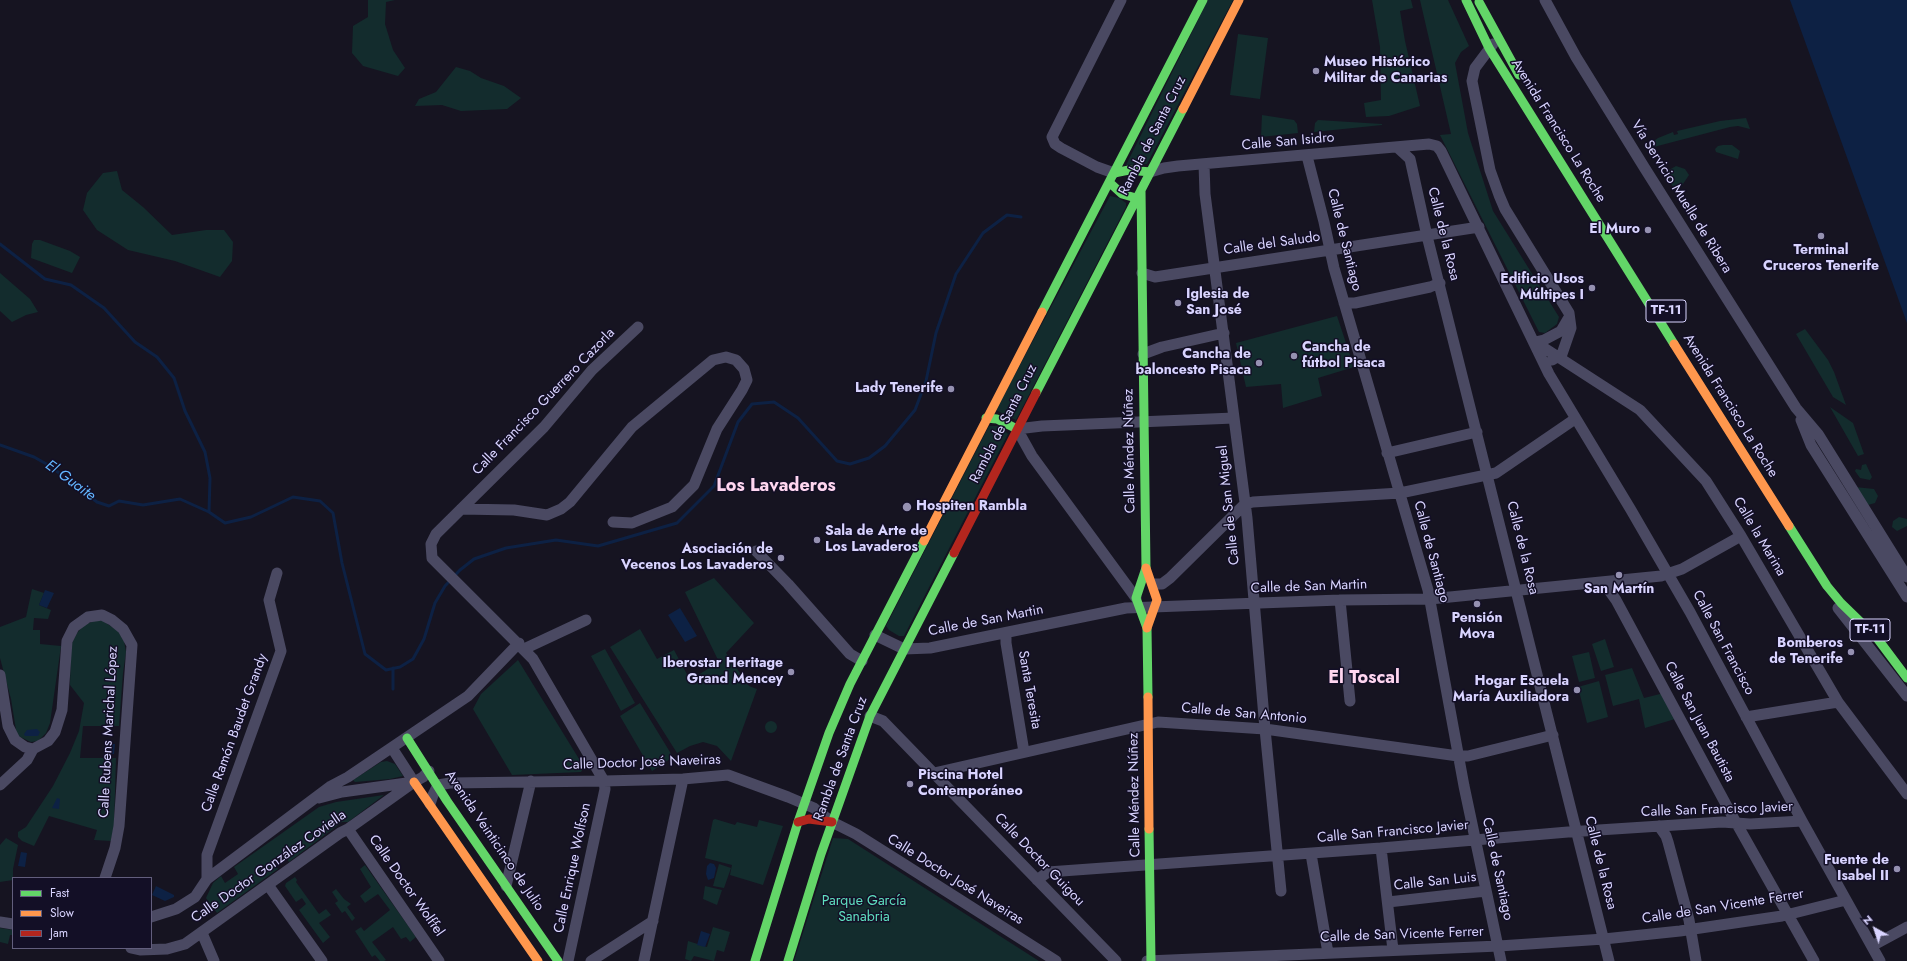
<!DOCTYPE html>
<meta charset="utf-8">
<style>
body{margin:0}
#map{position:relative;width:1907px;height:961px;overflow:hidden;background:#161421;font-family:Jost,sans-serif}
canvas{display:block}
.legend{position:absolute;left:12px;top:877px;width:140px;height:72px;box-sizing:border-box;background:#130f26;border:1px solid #625e7d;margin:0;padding:5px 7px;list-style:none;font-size:12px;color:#d9d4ff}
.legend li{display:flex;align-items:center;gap:8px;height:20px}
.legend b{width:20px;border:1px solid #625e7d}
.north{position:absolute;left:1855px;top:909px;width:40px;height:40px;-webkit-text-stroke:3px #130f26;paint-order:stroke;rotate:320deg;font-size:11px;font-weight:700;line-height:16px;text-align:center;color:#d9d4ff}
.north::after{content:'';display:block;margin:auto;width:14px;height:18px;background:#d9d4ff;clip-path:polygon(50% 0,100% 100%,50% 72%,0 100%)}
</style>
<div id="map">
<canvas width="1907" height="961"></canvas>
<ul class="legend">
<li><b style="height:5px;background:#63d668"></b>Fast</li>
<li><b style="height:5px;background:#ff974d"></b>Slow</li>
<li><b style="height:5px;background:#b3261e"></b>Jam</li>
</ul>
<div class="north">N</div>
</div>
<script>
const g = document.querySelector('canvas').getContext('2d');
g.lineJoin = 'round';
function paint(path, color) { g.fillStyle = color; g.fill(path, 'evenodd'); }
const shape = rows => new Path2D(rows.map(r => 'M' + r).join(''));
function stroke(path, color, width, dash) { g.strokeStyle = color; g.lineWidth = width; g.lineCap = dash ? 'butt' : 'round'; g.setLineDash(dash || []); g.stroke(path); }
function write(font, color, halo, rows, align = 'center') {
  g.font = font + ' Jost,sans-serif'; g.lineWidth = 3; g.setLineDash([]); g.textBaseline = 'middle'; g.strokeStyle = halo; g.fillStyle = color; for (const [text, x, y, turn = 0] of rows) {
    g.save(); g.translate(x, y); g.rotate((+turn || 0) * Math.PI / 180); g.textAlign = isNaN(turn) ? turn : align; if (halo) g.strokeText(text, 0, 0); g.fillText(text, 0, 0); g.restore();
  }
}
const green = shape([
 [368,0,395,0,386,2,385,24,393,50,405,68,398,76,363,66,352,53,353,26,368,17],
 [1208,0,1233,0,1147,164,1126,165],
 [1372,0,1411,0,1413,8,1400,11,1405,41,1420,106,1389,116,1366,117,1364,103,1381,100,1380,47],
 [1420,0,1448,0,1469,46,1461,52,1455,63,1468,133,1493,211,1559,317,1557,324,1545,333,1539,332,1440,135,1451,134],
 [1238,34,1268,38,1260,99,1230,95],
 [456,67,470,71,481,78,504,86,521,98,507,109,461,111,442,105,415,106,419,99,436,92],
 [1262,115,1294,120,1297,124,1298,133,1261,137],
 [1746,118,1750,129,1738,126,1730,127,1650,148,1654,141,1658,138,1673,132,1674,135,1678,134,1677,131,1720,121],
 [1318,120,1382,124,1382,125,1314,132,1315,123],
 [1723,145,1732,145,1740,151,1738,159,1716,152,1715,149,1718,146],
 [1676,166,1685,169,1689,175,1677,193,1666,176,1669,170],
 [117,171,122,190,143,207,172,235,206,230,224,230,233,242,232,261,220,277,175,261,128,250,97,230,83,210,87,193,103,173],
 [1110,196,1119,198,1126,203,1126,207,1016,420,996,410],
 [34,240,40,240,70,251,80,257,72,273,31,258,32,244],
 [0,273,30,299,38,312,26,315,12,322,0,311],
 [1337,316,1354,367,1318,378,1322,396,1283,408,1281,384,1246,387,1236,343],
 [1805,329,1828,360,1834,372,1846,405,1833,397,1796,334],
 [1830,407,1853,423,1864,454,1858,456],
 [989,426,999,426,1008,434,904,636,899,636,889,630,886,626],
 [1866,464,1872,477,1870,480,1860,478,1855,471,1856,469,1861,470,1862,465],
 [1855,487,1874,489,1878,496,1875,503,1868,505],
 [1899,517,1907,519,1907,526,1897,531,1892,527,1893,521],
 [714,578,754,623,726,653,749,686,757,689,731,761,717,746,703,742,690,746,677,753,610,647,640,629,657,659,674,650,690,680,719,662,685,592],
 [32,589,44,593,39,605,51,610,48,619,34,618,33,630,40,630,40,644,61,646,50,723,46,733,38,741,31,742,18,736,16,730,11,699,0,658,0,627,26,617],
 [94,621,103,621,118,631,124,641,126,652,123,673,119,726,83,726,80,758,116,758,114,826,111,841,94,840,97,830,49,816,34,846,22,841,18,837,18,832,26,827,53,786,70,753,79,731,84,703,70,685,71,645,77,633,84,625],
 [1605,639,1614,667,1601,671,1592,644],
 [605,649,635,703,621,711,591,656],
 [1589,652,1595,678,1579,682,1572,656],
 [518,660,584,767,581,772,512,775,473,709,481,694],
 [1632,668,1644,698,1664,693,1675,719,1645,728,1639,699,1613,706,1605,675],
 [1599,681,1608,717,1587,723,1578,687],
 [640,703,673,757,652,771,620,716],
 '765 727a6 6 0 1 1 12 0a6 6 0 1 1-12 0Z',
 [387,761,395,764,403,776,390,779,355,782,353,780,381,762],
 [384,795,348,822,342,822,289,862,284,855,274,863,278,869,217,913,206,898,213,883,221,876,225,883,238,874,234,867,319,807,336,802],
 [715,819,735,825,737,822,757,827,759,820,783,826,763,885,730,875,732,865,705,858,713,820],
 [6,838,18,845,13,869,13,880,0,882,0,845],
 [833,838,848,839,1039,961,794,961],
 [719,864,731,868,724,888,713,886],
 [365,865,416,937,410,942,406,937,401,939,393,927,372,942,386,960,384,961,380,961,375,955,372,957,355,931,361,927,364,931,390,910,378,894,365,903,360,896,371,887,360,869],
 [295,877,297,880,296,882,319,914,326,909,331,915,319,923,330,937,323,943,299,910,306,904,302,898,296,902,285,886,286,883],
 [705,886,722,890,717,905,703,899],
 [336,889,344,899,351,904,347,907,355,918,352,921,345,911,342,913,335,903,338,901,332,892],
 [713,927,730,932,724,952,717,950,714,961,694,956,691,961,685,959,688,941,707,947],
 [0,928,13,930,13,935,10,935,8,944,0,942]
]);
const water = shape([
 [1790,0,1907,0,1907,323],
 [45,590,54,593,47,608,39,605],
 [680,608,697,636,685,642,668,615],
 [37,729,40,732,38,736,25,736,24,734,27,730],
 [109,744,115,744,114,754,108,754],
 [57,798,60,799,59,809,52,808],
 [21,852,27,853,25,867,18,866],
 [710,863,714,864,716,868,714,878,708,880,706,874,707,866],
 [156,886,174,895,174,897,165,901,152,895],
 [701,931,710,934,705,947,697,945]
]);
const stream = shape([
 [0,244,45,279,71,285,104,308,135,342,157,357,174,378,185,411,205,452,210,478,209,512,225,523,251,517,293,497,320,501,333,513,342,563,365,654,386,670,400,667,413,659,424,639,435,603,445,586,460,570,474,559,506,548,556,540,598,546,677,523,714,486,738,422,752,404,774,402,798,418,837,461,850,464,869,458,885,446,915,410,926,381,936,333,956,274,983,233,1007,215,1021,217],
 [0,445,34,457,50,466,97,502,109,506,119,501,143,505,180,499,209,512],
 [393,689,393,668]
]);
const street = shape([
 [1545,0,1576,57,1644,167,1796,408,1818,434,1907,577],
 [1493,44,1475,68,1472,81,1490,170,1499,195,1505,209,1569,313,1571,328,1562,354,1552,360],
 [1398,148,1410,159,1427,236,1609,961],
 [1307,156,1324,222,1334,268,1428,590,1464,786,1501,961],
 [1204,164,1205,194,1247,518,1265,729,1281,891],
 [1150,172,1164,168,1178,166,1429,144,1437,146,1441,151,1549,374,1631,510,1690,612,1802,821,1880,961],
 [1114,173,1097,167,1061,148,1055,144,1052,137,1121,0],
 [1142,273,1155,277,1479,227],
 [1344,303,1355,303,1430,287,1440,283],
 [1535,342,1640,410,1706,481,1741,536,1838,702,1907,794],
 [1535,342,1544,340,1561,331,1568,319],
 [1143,354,1162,347,1224,333],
 [1801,420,1811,445,1907,597],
 [1387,453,1477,432],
 [461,509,514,510,547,515,561,509,570,502,632,427,713,360,726,357,736,360,744,369,747,380,742,390,717,429,694,485,672,507,632,523,613,522],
 [756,551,788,584,850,654,862,661],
 [1603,582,1616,600,1729,810,1814,961],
 [1153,584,1162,584,1170,578,1245,504,1253,502,1400,493,1496,473,1575,419],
 [1136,598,1032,456,1017,429,1042,426,1234,418],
 [1340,600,1350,701],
 [1838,608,1907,696],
 [1006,633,1006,643,1024,752],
 [875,635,904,649,930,648,1126,608,1340,600,1430,599,1661,576,1682,569,1741,536],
 [524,649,586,620],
 [0,675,8,726,15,740,25,747,33,749,48,741,55,732,62,710,67,641,74,627,88,617,102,615,112,620,123,629,132,645,119,826,115,848,105,878],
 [870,716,883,721,1116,961],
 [1746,717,1838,702],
 [392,748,414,782],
 [934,773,1158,722,1265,729,1458,756,1468,756,1553,735],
 [0,785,27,760,33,749],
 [319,798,342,792,414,782,423,777,429,771],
 [430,804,433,795,438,785,450,783,604,781,683,779,728,775,788,797,814,808,832,822,856,834,902,863,1056,961],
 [1659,826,1666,836,1668,842,1689,920,1696,961],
 [348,829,439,961],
 [1381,848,1393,950],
 [1311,854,1328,953],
 [207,879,207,855,281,651,269,600,277,573],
 [1037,880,1048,872,1381,848,1568,832,1722,822,1750,824,1802,821],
 [268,885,322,961],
 [506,886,531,781],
 [1388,902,1486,891],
 [151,917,176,909,195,897,207,879,331,786,348,777,468,696,519,643],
 [0,922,13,924],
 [202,933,214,961],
 [1872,946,1907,927],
 [131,948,140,950,167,949,185,944,340,833,348,829,414,782],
 [568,961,605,789,604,781,533,659,432,558,431,544,436,534,544,427,592,370,638,327],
 [591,961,653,921],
 [644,961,683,779],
 [1147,961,1499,946,1604,939,1680,931,1782,916,1846,900]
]);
const fast = shape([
 [1466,0,1489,48,1674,344],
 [1479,2,1519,75],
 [1114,173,1129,170,1150,172],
 [1109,182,1122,194,1136,198],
 [1141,190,1146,568,1136,598,1147,628,1148,697],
 [1042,312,1203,0],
 [1036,393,1183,109],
 [986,418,997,419,1017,429],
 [1789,526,1827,586,1841,603,1877,638,1907,678],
 [407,738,447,801,558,961],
 [1149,829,1151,961],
 [755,961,798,822,829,733,850,684,924,541],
 [788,961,821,854,870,716,954,553]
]);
const slow = shape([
 [1183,109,1239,0],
 [1674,344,1789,526],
 [924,541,1042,312],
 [1146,568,1157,600,1147,628],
 [1148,697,1149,829],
 [414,782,538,961]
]);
const jam = shape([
 [954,553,1036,393],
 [798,822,809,819,832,822]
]);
const markers = [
 [1316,71,4,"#9591b1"],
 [1648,230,4,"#9591b1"],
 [1821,236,4,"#9591b1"],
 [1592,288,4,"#9591b1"],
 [1178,303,4,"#9591b1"],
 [1294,356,4,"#9591b1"],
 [1259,363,4,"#9591b1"],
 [951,389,4,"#9591b1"],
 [907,507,5,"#9591b1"],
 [817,540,4,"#9591b1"],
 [781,558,4,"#9591b1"],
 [1619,575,4,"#9591b1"],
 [1477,604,4,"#9591b1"],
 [1851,652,4,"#9591b1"],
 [791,672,4,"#9591b1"],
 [1577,690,4,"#9591b1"],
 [910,784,4,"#9591b1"],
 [1897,869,4,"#9591b1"]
];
const shields = [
 [1666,311,40],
 [1870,630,40]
];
const shieldNames = [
 ["TF-11",1666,311],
 ["TF-11",1870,630]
];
const poiNames = [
 ["Museo Histórico",1324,63,"left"],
 ["Militar de Canarias",1324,79,"left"],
 ["El Muro",1640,230],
 ["Terminal",1821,251,"center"],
 ["Cruceros Tenerife",1821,267,"center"],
 ["Edificio Usos",1584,280],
 ["Múltipes I",1584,296],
 ["Iglesia de",1186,295,"left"],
 ["San José",1186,311,"left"],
 ["Cancha de",1302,348,"left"],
 ["fútbol Pisaca",1302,364,"left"],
 ["Cancha de",1251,355],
 ["baloncesto Pisaca",1251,371],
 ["Lady Tenerife",943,389],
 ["Hospiten Rambla",916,507,"left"],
 ["Sala de Arte de",825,532,"left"],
 ["Los Lavaderos",825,548,"left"],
 ["Asociación de",773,550],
 ["Vecenos Los Lavaderos",773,566],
 ["San Martín",1619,590,"center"],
 ["Pensión",1477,619,"center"],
 ["Mova",1477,635,"center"],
 ["Bomberos",1843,644],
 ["de Tenerife",1843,660],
 ["Iberostar Heritage",783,664],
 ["Grand Mencey",783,680],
 ["Hogar Escuela",1569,682],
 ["María Auxiliadora",1569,698],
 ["Piscina Hotel",918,776,"left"],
 ["Contemporáneo",918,792,"left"],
 ["Fuente de",1889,861],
 ["Isabel II",1889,877]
];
const streetNames = [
 ["Avenida Francisco La Roche",1558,131,58],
 ["Rambla de Santa Cruz",1153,136,-63],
 ["Calle San Isidro",1288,142,-5],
 ["Vía Servicio Muelle de Ribera",1681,197,58],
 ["Calle de la Rosa",1443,234,76],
 ["Calle de Santiago",1344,240,76],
 ["Calle del Saludo",1272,244,-8],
 ["Calle Francisco Guerrero Cazorla",544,402,-46],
 ["Avenida Francisco La Roche",1730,406,58],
 ["Rambla de Santa Cruz",1004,424,-63],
 ["Calle Méndez Núñez",1130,451,-91],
 ["Calle de San Miguel",1229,505,-96],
 ["Calle la Marina",1759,537,59],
 ["Calle de la Rosa",1522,548,76],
 ["Calle de Santiago",1431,552,75],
 ["Calle de San Martin",1309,587,-2],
 ["Calle de San Martin",986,621,-11],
 ["Calle San Francisco",1723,643,62],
 ["Santa Teresita",1029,690,80],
 ["Calle de San Antonio",1244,714,5],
 ["Calle San Juan Bautista",1699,722,62],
 ["Calle Rubens Marichal López",109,732,-87],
 ["Calle Ramón Baudet Grandy",235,733,-70],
 ["Rambla de Santa Cruz",841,759,-70],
 ["Calle Doctor José Naveiras",642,763,-2],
 ["Calle Méndez Núñez",1135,795,-91],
 ["Calle San Francisco Javier",1717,810,-2],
 ["Calle San Francisco Javier",1393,832,-5],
 ["Avenida Veinticinco de Julio",494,841,56],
 ["Calle Doctor Guigou",1039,860,46],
 ["Calle de la Rosa",1600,863,76],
 ["Calle Doctor González Coviella",269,867,-35],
 ["Calle Enrique Wolfson",573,868,-78],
 ["Calle de Santiago",1497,869,78],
 ["Calle Doctor José Naveiras",955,880,32],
 ["Calle San Luis",1435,882,-6],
 ["Calle Doctor Wolffel",406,886,55],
 ["Calle de San Vicente Ferrer",1723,907,-9],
 ["Calle de San Vicente Ferrer",1402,935,-2]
];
const parkNames = [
 ["Parque García",864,902],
 ["Sanabria",864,918]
];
const waterNames = [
 ["El Guaite",70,481,36]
];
const districtNames = [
 ["Los Lavaderos",776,487],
 ["El Toscal",1364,679]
];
paint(green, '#132c2d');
paint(water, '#0d2144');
stroke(stream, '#0d2144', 3);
stroke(street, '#4a4962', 11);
stroke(fast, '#63d668', 9);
stroke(slow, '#ff974d', 9);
stroke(jam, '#b3261e', 9);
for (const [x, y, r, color] of markers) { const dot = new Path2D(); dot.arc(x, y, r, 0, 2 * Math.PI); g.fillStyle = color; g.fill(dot); stroke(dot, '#130f26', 1.5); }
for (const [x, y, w] of shields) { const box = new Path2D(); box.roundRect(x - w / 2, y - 11, w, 22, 3); g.fillStyle = '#130f26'; g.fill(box); stroke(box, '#d9d4ff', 1); }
write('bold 13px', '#d9d4ff', null, shieldNames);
write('bold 14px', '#d9d4ff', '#130f26', poiNames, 'right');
write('14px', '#d9d4ff', '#130f26', streetNames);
write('14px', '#5fe0c0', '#130f26', parkNames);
write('italic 15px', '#62b6ff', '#130f26', waterNames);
write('bold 18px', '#ffd6f0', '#130f26', districtNames);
</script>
